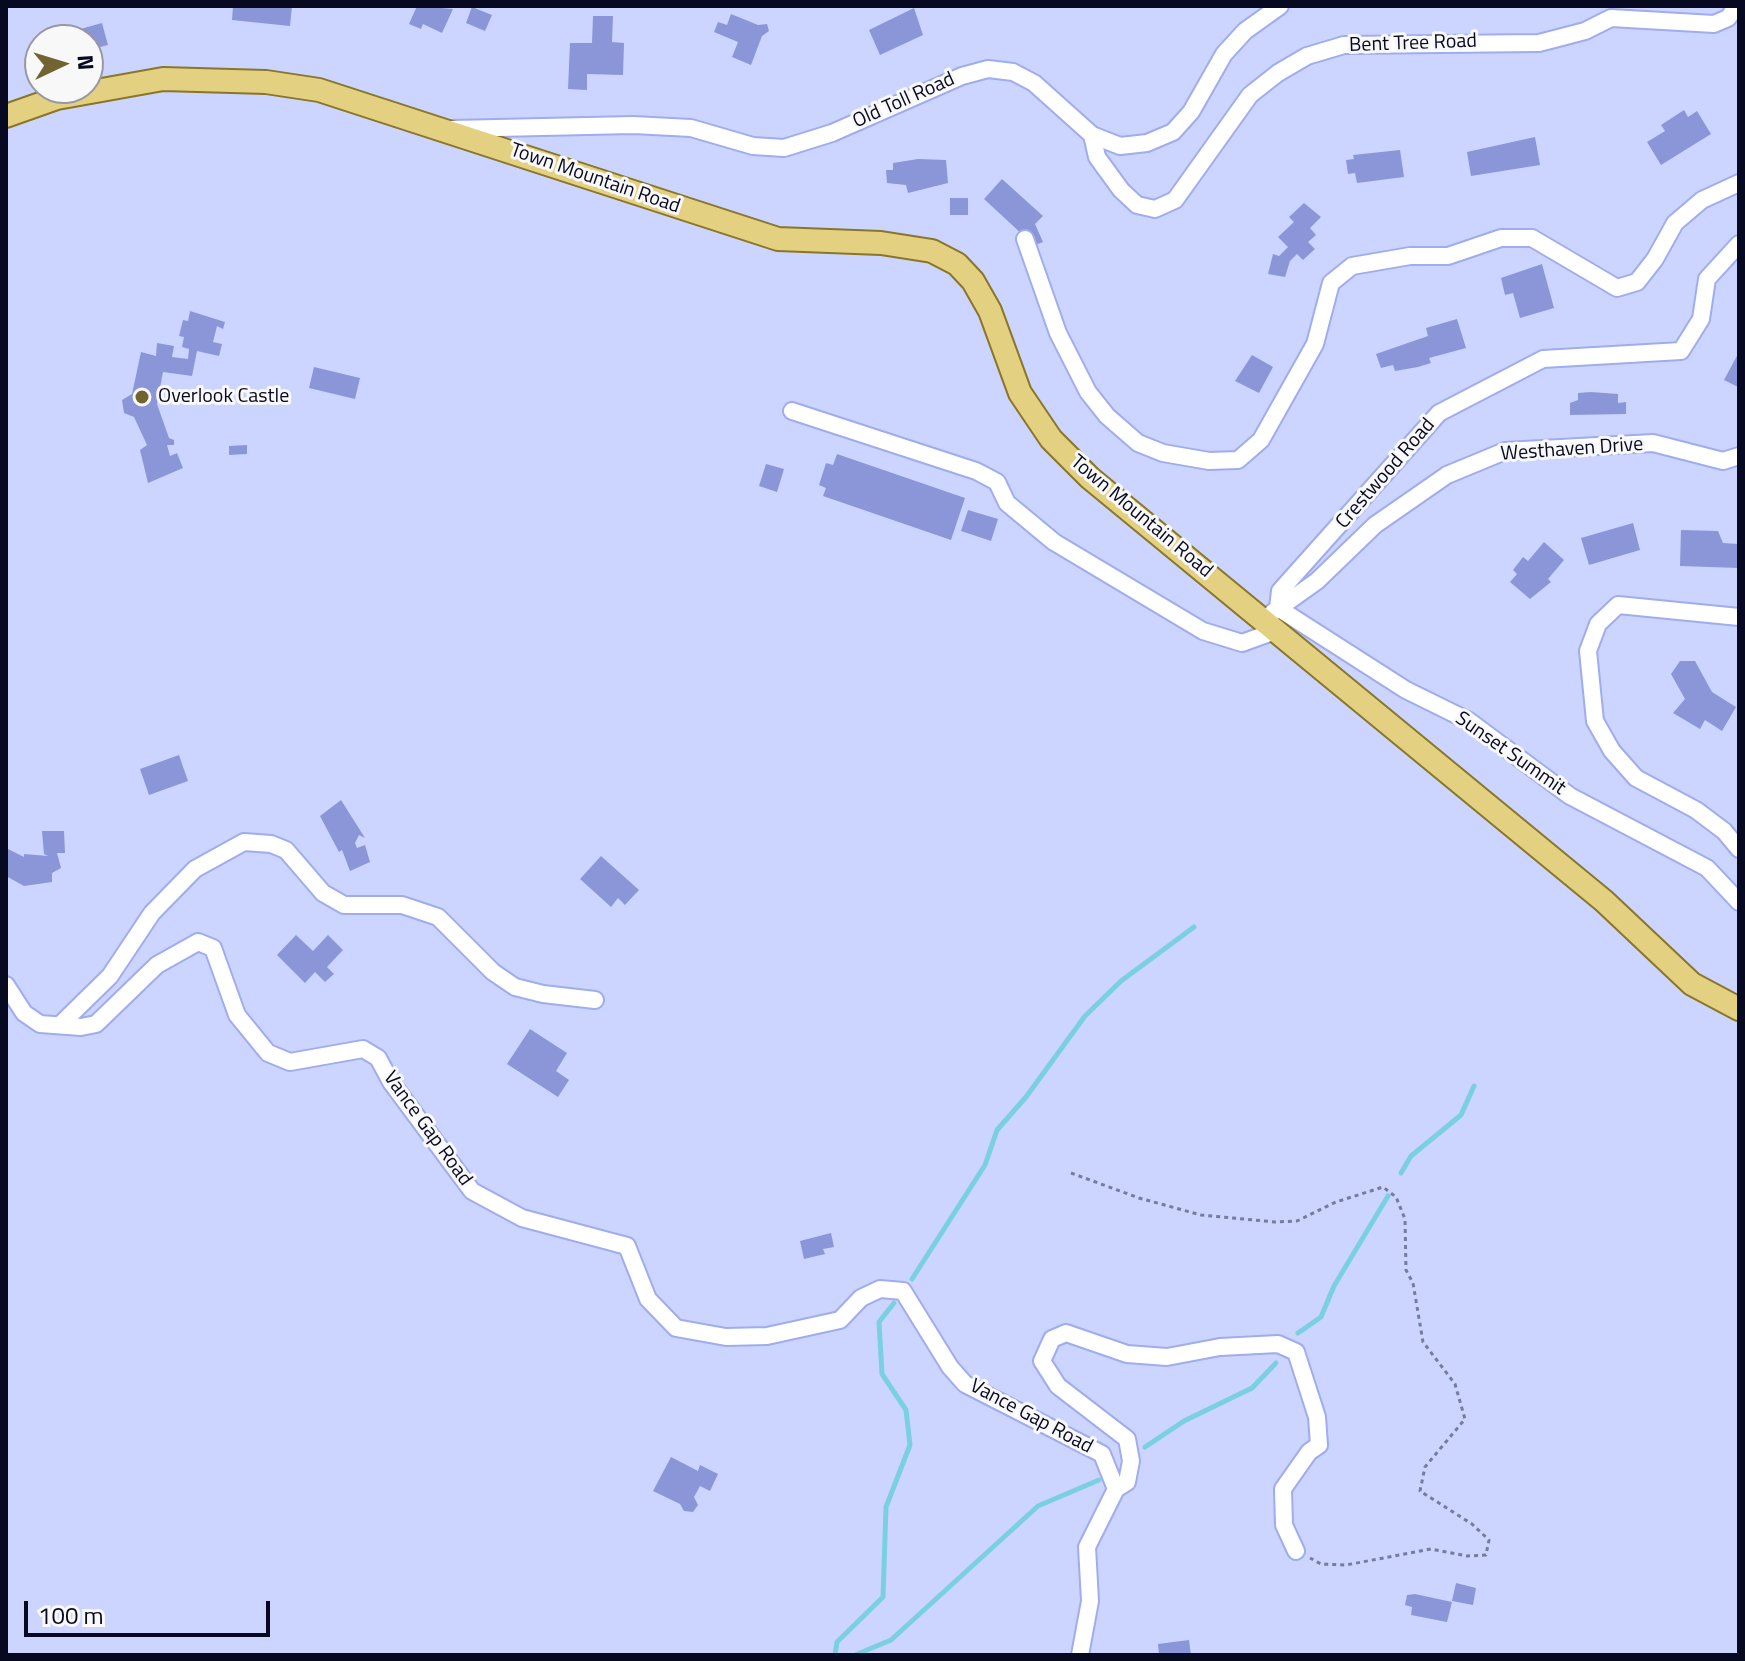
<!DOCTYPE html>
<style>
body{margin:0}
#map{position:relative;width:1745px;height:1661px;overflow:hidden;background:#ccd5ff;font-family:"Titillium Web",sans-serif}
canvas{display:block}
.frame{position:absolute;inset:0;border:8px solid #070920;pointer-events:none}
.north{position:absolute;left:24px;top:24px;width:80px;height:80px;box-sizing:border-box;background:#f8f8f8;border:2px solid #9898a2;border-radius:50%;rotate:86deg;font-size:22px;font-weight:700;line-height:32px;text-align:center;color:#070920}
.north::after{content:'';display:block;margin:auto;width:28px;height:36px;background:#716431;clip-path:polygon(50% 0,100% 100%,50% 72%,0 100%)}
.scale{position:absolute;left:24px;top:1601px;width:246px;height:36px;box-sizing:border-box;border:4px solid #070920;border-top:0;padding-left:10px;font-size:24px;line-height:28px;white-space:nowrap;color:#070920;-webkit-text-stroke:6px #f8f8f8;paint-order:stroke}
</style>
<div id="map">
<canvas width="1745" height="1661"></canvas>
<div class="frame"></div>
<div class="north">N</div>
<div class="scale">100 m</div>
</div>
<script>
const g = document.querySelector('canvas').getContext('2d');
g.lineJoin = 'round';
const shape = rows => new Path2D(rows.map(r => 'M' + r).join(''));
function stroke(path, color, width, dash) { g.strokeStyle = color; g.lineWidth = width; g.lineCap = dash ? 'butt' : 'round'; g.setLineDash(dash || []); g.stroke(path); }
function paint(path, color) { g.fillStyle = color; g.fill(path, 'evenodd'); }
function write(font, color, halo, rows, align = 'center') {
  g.font = font + ' "Titillium Web",sans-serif'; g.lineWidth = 6; g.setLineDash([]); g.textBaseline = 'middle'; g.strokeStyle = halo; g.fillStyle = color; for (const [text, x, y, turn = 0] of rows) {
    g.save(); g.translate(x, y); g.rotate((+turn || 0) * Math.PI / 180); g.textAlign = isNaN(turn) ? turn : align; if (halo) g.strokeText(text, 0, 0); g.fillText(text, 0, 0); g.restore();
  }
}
const stream = shape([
 [1401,1173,1411,1156,1461,1115,1474,1086],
 [912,1279,985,1165,997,1130,1026,1097,1085,1016,1121,981,1194,927],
 [1298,1333,1321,1317,1334,1286,1388,1196],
 [1145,1447,1184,1421,1252,1388,1276,1363],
 [835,1655,837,1642,883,1597,886,1507,910,1445,906,1410,882,1374,879,1322,894,1303],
 [855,1655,891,1640,1038,1506,1099,1480]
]);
const building = shape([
 [233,6,292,6,290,26,232,20],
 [417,6,453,9,442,33,423,24,421,29,409,24],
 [472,7,492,15,485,31,466,23],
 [914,8,923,35,880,55,869,30],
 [731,14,758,25,767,24,769,31,762,36,751,65,732,57,738,42,714,32,718,22,727,25],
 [593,16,613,16,612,42,624,43,623,75,587,74,587,90,568,89,570,43,592,43],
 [102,23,108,45,88,50,88,40,60,40,59,35],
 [1684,110,1688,117,1697,111,1711,134,1661,165,1647,142,1665,131,1661,125],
 [1535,137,1540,165,1471,176,1467,152],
 [1400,150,1404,177,1357,183,1355,173,1348,174,1346,160,1354,159,1353,155],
 [918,159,946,160,948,183,908,193,906,185,887,183,886,170,893,170,893,163],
 [1002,179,1043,216,1035,224,1043,242,1029,247,1024,236,984,199],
 [950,198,968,198,968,215,950,215],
 [1304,203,1321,217,1310,228,1316,235,1308,242,1315,249,1303,260,1297,254,1290,261,1285,277,1268,274,1273,254,1279,256,1288,247,1278,237,1294,222,1289,217],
 [1542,264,1554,308,1520,318,1513,293,1505,295,1501,278],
 [190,311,225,322,223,329,217,326,213,342,222,344,219,356,197,351,192,376,163,372,157,404,169,438,174,440,174,445,167,445,170,456,177,453,183,468,148,483,140,450,147,445,134,417,124,413,122,400,132,394,141,352,156,356,157,343,174,346,172,357,188,359,189,349,182,347,184,337,179,336,183,320,188,321],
 [1457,319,1466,348,1429,358,1431,363,1418,367,1395,371,1393,365,1381,368,1376,354,1428,336,1426,328],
 [1739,352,1739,384,1738,387,1724,380],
 [1252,355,1273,367,1259,393,1235,381],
 [314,367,360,378,355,399,309,388],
 [1591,392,1618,394,1618,403,1626,402,1626,414,1570,415,1570,403,1578,400,1578,393],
 [247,445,247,454,229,455,229,446],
 [837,454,965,498,951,540,823,496,826,488,819,485,826,463,833,465],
 [766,464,784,469,777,492,759,486],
 [968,510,998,519,991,541,961,531],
 [1633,523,1640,550,1589,565,1581,538],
 [1681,530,1718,531,1723,543,1739,544,1739,568,1680,566],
 [1544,542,1564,560,1548,579,1551,582,1530,599,1510,582,1517,574,1513,570,1523,557,1528,561],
 [1680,661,1695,661,1712,692,1736,707,1722,731,1705,720,1700,729,1673,713,1685,699,1671,674],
 [179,755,188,781,149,795,140,769],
 [341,800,365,838,359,835,355,843,357,848,365,845,370,862,350,871,342,850,339,852,320,816],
 [42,831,64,831,65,853,57,853,61,868,52,873,52,882,24,886,6,876,6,848,24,857,24,854,48,856,44,854],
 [601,856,639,890,625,905,618,898,611,907,580,879],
 [296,935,313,951,328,935,343,950,327,967,334,974,325,982,315,972,305,983,277,955],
 [530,1029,567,1053,556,1071,569,1080,558,1097,507,1064],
 [831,1233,834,1247,823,1249,825,1254,804,1259,800,1241],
 [671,1457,698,1471,700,1465,718,1474,710,1491,700,1486,694,1497,698,1505,693,1512,684,1511,680,1504,653,1491],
 [1456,1583,1476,1588,1473,1605,1452,1601],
 [1415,1594,1452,1602,1447,1622,1411,1615,1412,1607,1405,1605,1407,1595],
 [1189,1640,1191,1655,1159,1655,1158,1644]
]);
const path = shape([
 [1071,1173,1139,1198,1201,1215,1275,1222,1297,1221,1336,1202,1383,1187,1396,1197,1405,1219,1406,1270,1413,1283,1423,1342,1455,1384,1465,1419,1425,1467,1420,1491,1472,1524,1489,1540,1486,1555,1467,1556,1431,1549,1346,1565,1321,1564,1310,1558]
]);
const minor = shape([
 [452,129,633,125,691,128,753,146,784,148,832,133,962,76,988,69,1013,72,1034,83,1092,135,1120,146,1147,143,1173,132,1191,112,1224,54,1245,31,1280,6],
 [1092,135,1097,157,1121,190,1137,205,1155,209,1175,200,1250,95,1278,73,1307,56,1344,45,1539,43,1585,31,1611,18,1714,24,1728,18,1737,6],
 [1025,239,1058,333,1088,392,1107,416,1138,443,1163,453,1209,461,1238,460,1261,440,1315,344,1331,283,1352,266,1410,256,1448,256,1501,238,1532,238,1617,288,1637,282,1655,259,1675,223,1702,200,1739,183],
 [1739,244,1707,279,1701,319,1681,351,1543,359,1439,413,1280,591,1278,608,1406,690,1469,721,1570,796,1707,868,1739,902],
 [792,411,976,471,997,482,1007,503,1054,542,1203,631,1242,643,1278,630],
 [1272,613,1317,581,1375,525,1447,475,1505,451,1653,443,1723,461,1739,456],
 [1739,617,1618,605,1598,624,1588,651,1595,721,1612,751,1636,778,1696,810,1724,831,1739,849],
 [6,985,24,1013,40,1024,81,1027,96,1024,157,965,198,942,213,948,237,1015,268,1053,290,1062,363,1049,378,1058,391,1082,472,1191,522,1218,627,1246,648,1299,676,1328,726,1337,767,1336,840,1320,861,1298,880,1289,903,1291,950,1367,965,1384,1102,1454,1116,1489,1087,1547,1090,1601,1080,1655],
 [60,1025,110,976,152,913,195,869,244,842,271,844,286,850,323,893,344,905,402,905,438,917,493,972,515,987,543,994,595,1000],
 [1116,1489,1127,1482,1131,1461,1127,1439,1058,1386,1042,1361,1052,1339,1066,1333,1127,1354,1167,1357,1220,1347,1278,1344,1296,1352,1317,1417,1319,1445,1309,1452,1283,1489,1284,1525,1296,1551]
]);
const major = shape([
 [6,116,57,98,163,79,266,82,319,90,778,239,881,243,932,251,957,264,973,281,990,311,1020,393,1051,439,1090,478,1604,901,1692,984,1739,1009]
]);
const markers = [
 [142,397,8,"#716431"]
];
const streetNames = [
 ["Bent Tree Road",1413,44,-2],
 ["Old Toll Road",904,101,-24],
 ["Town Mountain Road",595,179,19],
 ["Westhaven Drive",1572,450,-4],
 ["Crestwood Road",1386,474,-49],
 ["Town Mountain Road",1141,517,40],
 ["Sunset Summit",1510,754,35],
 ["Vance Gap Road",427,1129,54],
 ["Vance Gap Road",1031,1417,28]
];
const poiNames = [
 ["Overlook Castle",158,397]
];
stroke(stream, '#7bcfe3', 5);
paint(building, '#8a96d8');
stroke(minor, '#9facef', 20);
stroke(major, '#8a7628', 26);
stroke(path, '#767c9d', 3, [4, 4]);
stroke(minor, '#fff', 16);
stroke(major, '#e3d080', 22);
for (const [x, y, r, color] of markers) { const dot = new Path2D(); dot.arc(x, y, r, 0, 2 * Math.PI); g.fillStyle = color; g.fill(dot); stroke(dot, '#f8f8f8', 3); }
write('20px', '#070920', '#f8f8f8', streetNames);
write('20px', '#070920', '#f8f8f8', poiNames, 'left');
</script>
